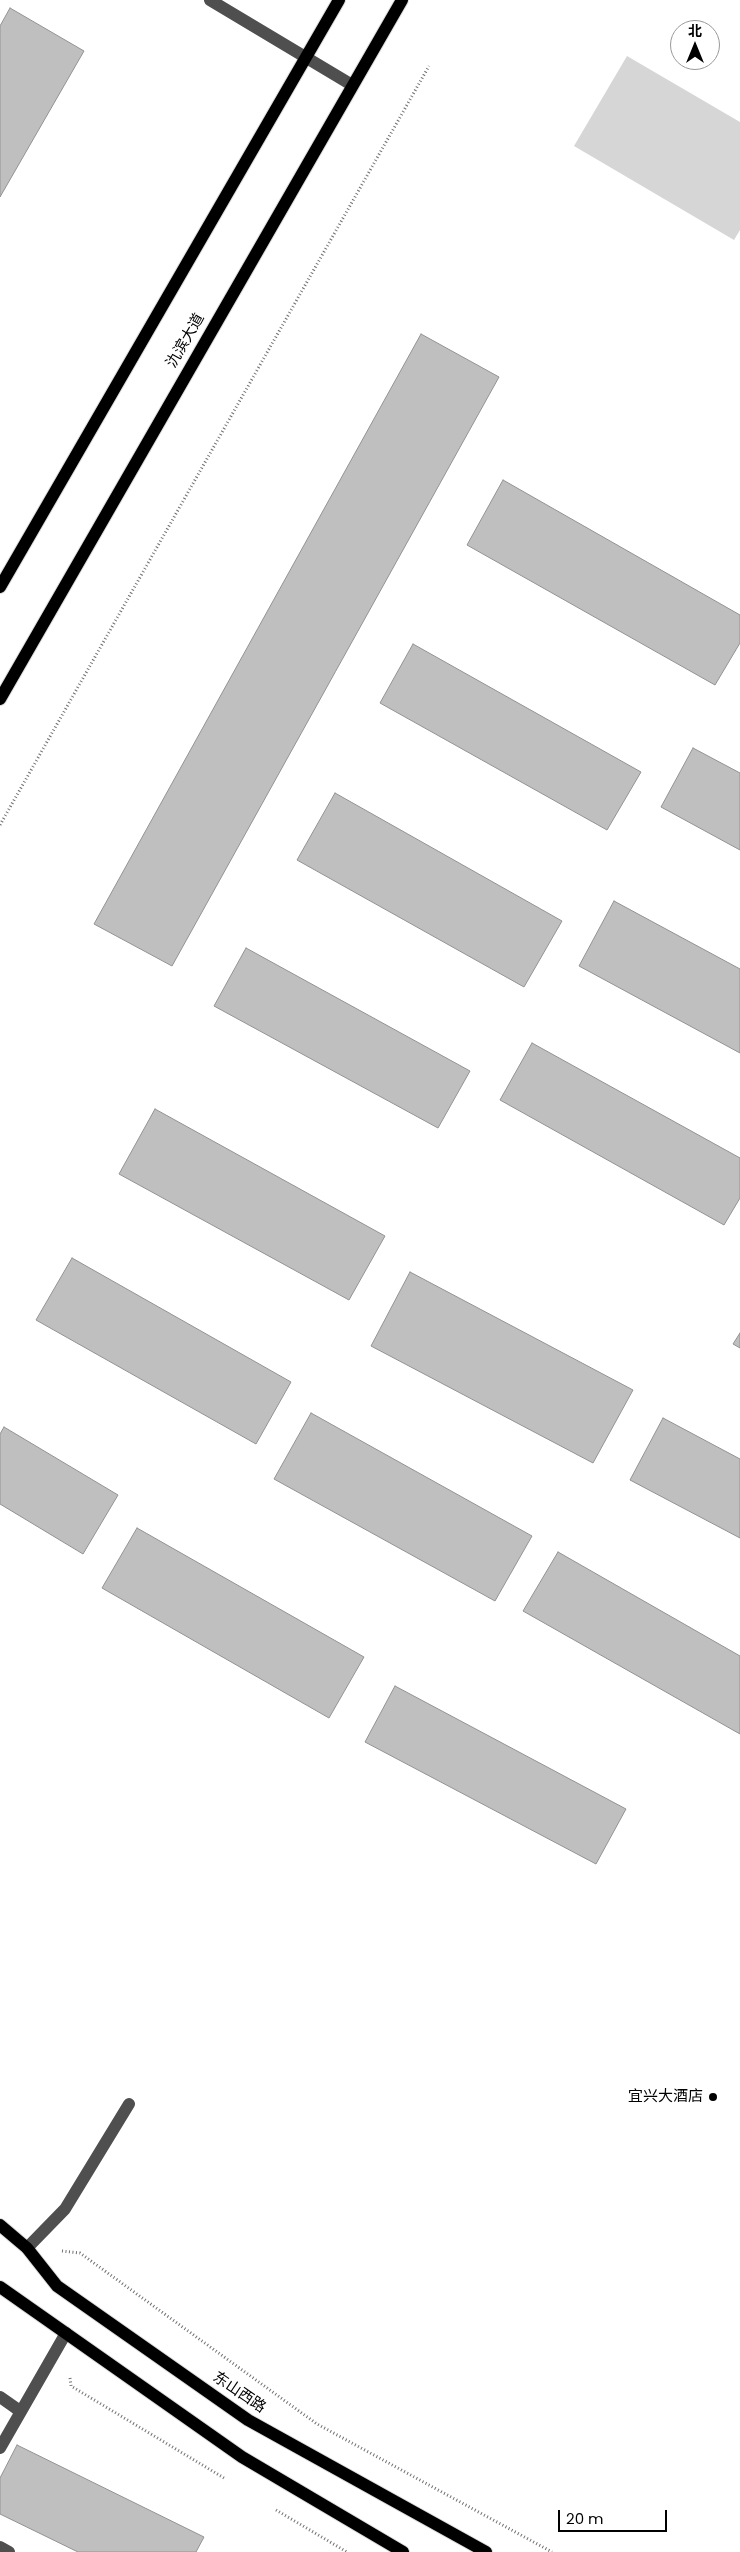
<!DOCTYPE html>
<meta charset="utf-8">
<style>
body{margin:0}
#map{position:relative;width:740px;height:2552px;overflow:hidden;background:#fff;font-family:Poppins,"Noto Sans SC",sans-serif}
canvas{display:block}
.north{position:absolute;left:670px;top:20px;width:50px;height:50px;box-sizing:border-box;background:#fff;border:1px solid #999;border-radius:50%;rotate:0deg;font-size:14px;font-weight:700;line-height:20px;text-align:center;color:#000}
.north::after{content:'';display:block;margin:auto;width:18px;height:22px;background:#000;clip-path:polygon(50% 0,100% 100%,50% 72%,0 100%)}
.scale{position:absolute;left:558px;top:2510px;width:109px;height:22px;box-sizing:border-box;border:2px solid #000;border-top:0;padding-left:6px;font-size:15px;line-height:18px;white-space:nowrap;color:#000;-webkit-text-stroke:4px #fff;paint-order:stroke}
</style>
<div id="map">
<canvas width="740" height="2552"></canvas>
<div class="north">北</div>
<div class="scale">20 m</div>
</div>
<script>
const g = document.querySelector('canvas').getContext('2d');
g.lineJoin = 'round';
function paint(path, color) { g.fillStyle = color; g.fill(path, 'evenodd'); }
const shape = rows => new Path2D(rows.map(r => 'M' + r).join(''));
function stroke(path, color, width, dash) { g.strokeStyle = color; g.lineWidth = width; g.lineCap = dash ? 'butt' : 'round'; g.setLineDash(dash || []); g.stroke(path); }
function write(font, color, halo, rows, align = 'center') {
  g.font = font + ' Poppins,"Noto Sans SC",sans-serif'; g.lineWidth = 4.5; g.setLineDash([]); g.textBaseline = 'middle'; g.strokeStyle = halo; g.fillStyle = color; for (const [text, x, y, turn = 0] of rows) {
    g.save(); g.translate(x, y); g.rotate((+turn || 0) * Math.PI / 180); g.textAlign = isNaN(turn) ? turn : align; if (halo) g.strokeText(text, 0, 0); g.fillText(text, 0, 0); g.restore();
  }
}
const green = shape([
 [627,56,740,122,740,230,734,240,574,146]
]);
const building = shape([
 [10,8,84,51,0,197,0,26,10,8],
 [421,334,499,377,172,966,94,924,421,334],
 [503,480,740,615,740,643,715,685,467,545,503,480],
 [413,644,641,772,607,830,380,703,413,644],
 [693,748,740,773,740,850,661,807,693,748],
 [335,793,562,921,524,987,297,860,335,793],
 [614,901,740,969,740,1053,579,966,614,901],
 [246,948,470,1071,438,1128,214,1006,246,948],
 [532,1043,740,1158,740,1198,724,1225,500,1100,532,1043],
 [155,1109,385,1236,349,1300,119,1174,155,1109],
 [72,1258,291,1382,256,1444,36,1320,72,1258],
 [410,1272,633,1390,593,1463,371,1346,410,1272],
 [740,1333,740,1348,733,1344,740,1333],
 [311,1413,532,1536,495,1601,274,1479,311,1413],
 [663,1418,740,1459,740,1538,630,1480,663,1418],
 [4,1427,118,1495,83,1554,0,1504,0,1434,4,1427],
 [137,1528,364,1657,329,1718,102,1588,137,1528],
 [558,1552,740,1656,740,1734,523,1611,558,1552],
 [395,1686,626,1809,596,1864,365,1742,395,1686],
 [17,2445,204,2537,196,2552,78,2552,0,2514,0,2478,17,2445]
]);
const path = shape([
 [0,825,429,66],
 [62,2251,80,2253,317,2424,552,2552],
 [70,2378,71,2386,224,2478],
 [276,2510,347,2552]
]);
const minor = shape([
 [210,0,352,85],
 [27,2248,65,2209,129,2104],
 [0,2397,20,2411],
 [0,2448,66,2333],
 [0,2547,9,2552]
]);
const major = shape([
 [0,587,339,0],
 [0,699,402,0],
 [0,2225,27,2248,57,2286,248,2420,486,2552],
 [0,2287,242,2457,403,2552]
]);
const markers = [
 [713,2097,5,"#000"]
];
const streetNames = [
 ["氿滨大道",186,341,-60],
 ["东山西路",239,2393,34]
];
const poiNames = [
 ["宜兴大酒店",703,2097]
];
paint(green, '#d6d6d6');
paint(building, '#bfbfbf');
stroke(building, '#939393', 1);
stroke(major, '#dbdbdb', 14);
stroke(path, '#717171', 3, [1, 2.5]);
stroke(minor, '#4f4f4f', 12);
stroke(major, '#000', 12);
for (const [x, y, r, color] of markers) { const dot = new Path2D(); dot.arc(x, y, r, 0, 2 * Math.PI); g.fillStyle = color; g.fill(dot); stroke(dot, '#fff', 2); }
write('15px', '#000', '#fff', streetNames);
write('15px', '#000', '#fff', poiNames, 'right');
</script>
